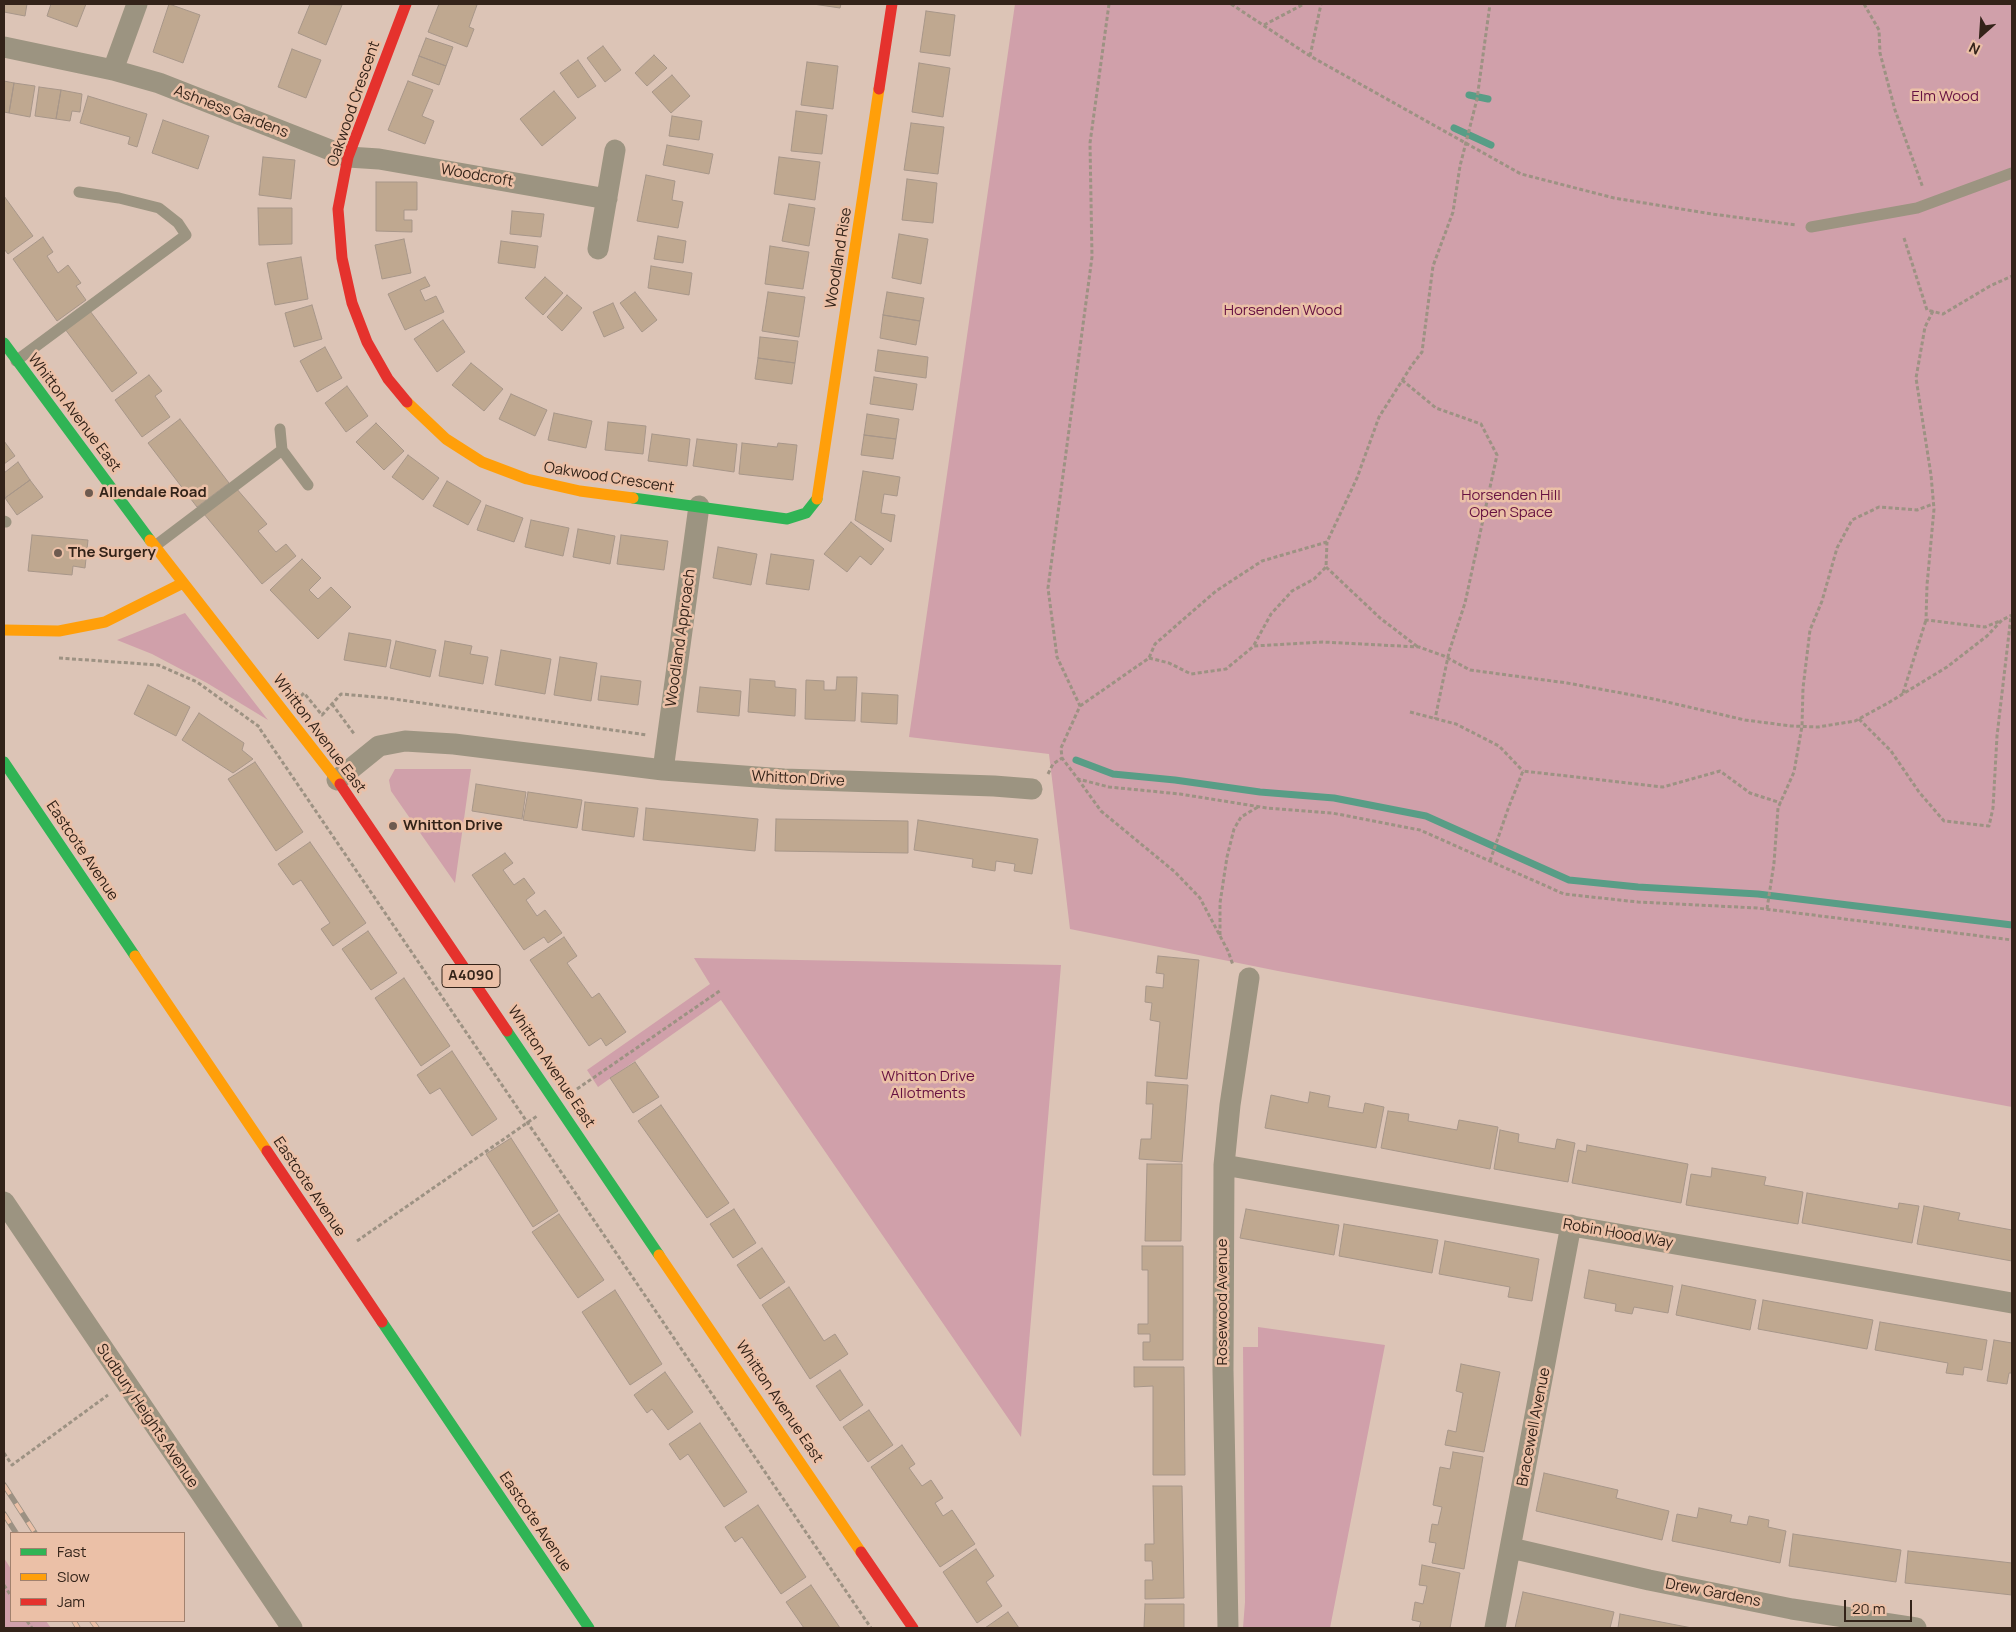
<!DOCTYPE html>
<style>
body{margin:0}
#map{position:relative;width:2016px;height:1632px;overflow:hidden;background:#dcc4b6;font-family:Manrope,sans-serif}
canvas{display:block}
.frame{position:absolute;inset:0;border:5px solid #332319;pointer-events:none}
.legend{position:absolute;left:10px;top:1532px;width:175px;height:90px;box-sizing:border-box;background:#ebc0a7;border:1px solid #a1816e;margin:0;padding:6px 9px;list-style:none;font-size:15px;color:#332319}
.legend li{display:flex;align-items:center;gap:10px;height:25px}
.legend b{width:25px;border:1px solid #a1816e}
.north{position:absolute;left:1956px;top:10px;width:50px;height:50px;-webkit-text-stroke:4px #ebc0a7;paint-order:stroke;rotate:206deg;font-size:14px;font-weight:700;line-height:20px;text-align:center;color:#332319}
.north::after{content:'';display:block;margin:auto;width:18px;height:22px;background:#332319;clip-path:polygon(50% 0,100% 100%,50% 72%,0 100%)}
.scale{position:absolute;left:1844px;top:1600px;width:68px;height:22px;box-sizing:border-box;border:2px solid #332319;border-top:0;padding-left:6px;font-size:15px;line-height:18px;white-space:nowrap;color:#332319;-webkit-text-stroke:4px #ebc0a7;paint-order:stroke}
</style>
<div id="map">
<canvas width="2016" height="1632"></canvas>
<div class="frame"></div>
<ul class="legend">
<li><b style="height:6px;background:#30b455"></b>Fast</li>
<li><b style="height:6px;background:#ff9f0a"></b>Slow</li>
<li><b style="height:6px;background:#e5322d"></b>Jam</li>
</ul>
<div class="north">N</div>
<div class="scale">20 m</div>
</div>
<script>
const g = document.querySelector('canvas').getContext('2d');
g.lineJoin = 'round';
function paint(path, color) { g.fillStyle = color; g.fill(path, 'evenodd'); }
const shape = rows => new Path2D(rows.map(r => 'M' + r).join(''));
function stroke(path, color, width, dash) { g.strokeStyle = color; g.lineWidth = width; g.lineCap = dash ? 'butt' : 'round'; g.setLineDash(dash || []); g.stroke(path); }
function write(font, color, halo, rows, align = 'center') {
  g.font = font + ' Manrope,sans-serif'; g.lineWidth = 5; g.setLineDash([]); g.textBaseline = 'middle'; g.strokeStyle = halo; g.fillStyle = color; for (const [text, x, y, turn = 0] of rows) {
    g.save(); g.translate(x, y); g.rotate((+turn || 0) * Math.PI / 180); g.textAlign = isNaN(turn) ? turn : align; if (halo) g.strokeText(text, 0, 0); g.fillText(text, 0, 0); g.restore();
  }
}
const green = shape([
 [1015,4,2012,4,2012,1107,1278,971,1070,929,1049,754,909,737],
 [185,613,268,720,207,683,152,654,117,640],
 [395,769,471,769,455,883,391,791,389,780],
 [694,958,1061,965,1021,1437,721,1000,598,1087,587,1070,710,984],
 [1258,1327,1385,1345,1330,1628,1243,1628,1245,1602,1243,1347,1258,1347],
 [4,1558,11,1569,11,1621,46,1621,51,1628,4,1628]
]);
const stream = shape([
 [1469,95,1488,99],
 [1454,128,1491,145],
 [1076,760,1113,774,1175,780,1260,792,1334,798,1426,816,1569,880,1638,887,1758,894,2012,925]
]);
const building = shape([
 [4,4,27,4,25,16,4,12,4,4],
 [51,4,86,4,77,27,47,16,51,4],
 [169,4,200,15,183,63,153,52,169,4],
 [310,4,342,5,326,45,298,33,310,4],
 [439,4,473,4,477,5,469,27,474,29,467,47,428,32,439,4],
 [813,4,841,4,840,8,813,4],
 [926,11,955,15,950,56,920,52,926,11],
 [426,38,453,47,446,66,419,56,426,38],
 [603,46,621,70,605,82,587,58,603,46],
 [292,49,321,60,306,98,278,87,292,49],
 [654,55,667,68,647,86,635,73,654,55],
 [419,56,446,66,439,85,412,75,419,56],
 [578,60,596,86,578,98,560,73,578,60],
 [807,62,838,66,833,109,801,105,807,62],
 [919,63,950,68,943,117,912,112,919,63],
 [672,75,690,96,671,113,652,92,672,75],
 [4,81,14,83,9,113,4,112,4,81],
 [408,81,433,90,422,116,434,121,425,144,388,130,408,81],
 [14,83,35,86,30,117,9,113,14,83],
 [39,87,61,90,56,119,35,116,39,87],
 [61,90,82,94,80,112,72,111,70,121,56,119,61,90],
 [554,91,576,118,542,146,520,119,554,91],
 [88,96,147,114,137,147,128,144,130,137,80,123,88,96],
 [796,111,827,115,822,154,791,151,796,111],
 [672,116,702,121,699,140,669,136,672,116],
 [163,120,209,136,198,169,152,153,163,120],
 [911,123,944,127,938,174,904,170,911,123],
 [667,145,713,154,709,174,663,165,667,145],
 [263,157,295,160,291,199,259,195,263,157],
 [779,157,820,162,815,200,774,194,779,157],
 [646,175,675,181,672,200,683,202,678,228,637,221,646,175],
 [907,179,937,183,933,223,902,220,907,179],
 [376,182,417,182,417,210,404,210,404,220,412,220,412,232,376,231,376,182],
 [4,196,33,236,8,254,4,249,4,196],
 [789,204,815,208,809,246,782,241,789,204],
 [258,208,292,208,292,244,259,245,258,208],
 [512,211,544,214,541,237,510,234,512,211],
 [899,234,928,239,921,284,892,278,899,234],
 [658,236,686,241,683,263,654,259,658,236],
 [43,237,53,252,47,256,58,273,68,265,81,283,76,286,86,300,57,321,13,259,43,237],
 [404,239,411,273,382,279,375,245,404,239],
 [501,241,538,246,535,268,498,263,501,241],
 [770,246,809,252,803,289,765,284,770,246],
 [301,257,308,299,275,305,267,263,301,257],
 [651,266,692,273,689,295,648,288,651,266],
 [425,277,430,286,420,290,425,301,436,296,444,312,405,330,388,294,425,277],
 [545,277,563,293,543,315,525,298,545,277],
 [635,292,657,320,642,332,620,303,635,292],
 [768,292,805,297,799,337,762,331,768,292],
 [887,292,924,298,920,321,883,315,887,292],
 [567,295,582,308,562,331,547,317,567,295],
 [613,303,624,328,604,337,593,312,613,303],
 [312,305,322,339,294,347,285,313,312,305],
 [90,311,137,373,112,392,65,329,90,311],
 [883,315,920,321,916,345,880,338,883,315],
 [443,320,465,352,437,372,414,339,443,320],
 [760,337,798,341,795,363,758,358,760,337],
 [325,347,342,378,317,392,300,361,325,347],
 [878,350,928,357,926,378,875,371,878,350],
 [758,358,795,363,792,384,755,379,758,358],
 [471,363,503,389,484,411,452,385,471,363],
 [149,375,162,391,155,396,170,417,142,437,115,400,149,375],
 [874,377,917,384,913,410,870,404,874,377],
 [347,386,368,416,346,432,325,403,347,386],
 [511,394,547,410,535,436,499,419,511,394],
 [554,413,592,421,586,448,548,440,554,413],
 [867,414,899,419,896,439,864,435,867,414],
 [180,419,229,483,197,507,148,443,180,419],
 [608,422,646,426,643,454,605,450,608,422],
 [376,423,404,451,384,470,356,442,376,423],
 [652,434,690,439,687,466,648,461,652,434],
 [864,435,896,439,893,459,861,455,864,435],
 [697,439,737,444,734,472,693,466,697,439],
 [4,441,15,456,4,464,4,441],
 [742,443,777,447,778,443,797,445,793,480,739,474,742,443],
 [408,455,439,478,423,500,392,477,408,455],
 [18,462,30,480,5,498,4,473,18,462],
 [863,471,900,477,897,496,884,494,881,513,895,515,891,542,855,520,863,471],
 [30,480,43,497,17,515,5,498,30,480],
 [447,481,481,501,468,525,433,506,447,481],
 [236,488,267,524,258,531,276,552,286,544,296,556,262,584,204,514,236,488],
 [486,505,523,518,514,542,477,530,486,505],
 [531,520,569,528,563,556,525,547,531,520],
 [851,522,884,549,871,565,860,556,847,572,824,554,851,522],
 [578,529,615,536,610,564,573,557,578,529],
 [32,535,88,540,85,568,73,566,72,575,28,571,32,535],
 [621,535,668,541,664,570,617,564,621,535],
 [718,547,757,554,751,585,713,578,718,547],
 [771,554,814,560,809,590,766,584,771,554],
 [302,559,321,578,309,590,318,599,331,587,351,607,318,639,270,590,302,559],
 [349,633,391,640,386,667,344,660,349,633],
 [396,641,436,650,430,677,390,668,396,641],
 [445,641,472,646,470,654,488,657,483,684,439,676,445,641],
 [501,650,551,659,545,694,495,685,501,650],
 [560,657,597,663,591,701,554,695,560,657],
 [601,676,641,681,638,705,598,700,601,676],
 [837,677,857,677,855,721,805,719,806,680,824,681,824,690,836,690,837,677],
 [750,679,775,681,775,687,796,689,795,716,748,712,750,679],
 [148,685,190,707,176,736,134,714,148,685],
 [700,687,741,691,739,716,697,712,700,687],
 [862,693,898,695,897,724,861,722,862,693],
 [199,713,244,743,242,750,253,759,233,773,182,740,199,713],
 [255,762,303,832,276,851,228,779,255,762],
 [476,784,526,792,522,819,472,811,476,784],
 [528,792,582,800,577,828,523,820,528,792],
 [585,802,638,808,634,837,582,830,585,802],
 [646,808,758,819,755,851,643,840,646,808],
 [776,819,908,821,908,853,775,851,776,819],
 [918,820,1038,839,1032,874,1014,871,1015,864,996,861,995,871,972,867,973,859,914,850,918,820],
 [310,842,366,923,333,946,321,929,330,923,301,880,293,885,278,864,310,842],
 [505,853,513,863,503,870,514,885,524,878,535,893,526,900,537,916,545,910,562,933,548,943,544,937,524,950,472,875,505,853],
 [368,931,397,973,371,990,342,949,368,931],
 [564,937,577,956,567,963,592,998,599,993,626,1032,606,1046,601,1038,589,1046,530,960,564,937],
 [1158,956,1199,960,1187,1079,1155,1076,1160,1022,1150,1020,1152,1003,1145,1002,1146,986,1163,988,1164,974,1156,973,1158,956],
 [404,978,450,1046,421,1066,375,998,404,978],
 [452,1051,497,1119,472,1136,440,1088,430,1094,417,1075,452,1051],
 [635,1062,659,1097,633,1113,610,1078,635,1062],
 [1147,1082,1188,1085,1182,1162,1139,1159,1141,1139,1151,1139,1153,1104,1146,1104,1147,1082],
 [1310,1092,1330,1096,1328,1107,1363,1113,1365,1103,1384,1107,1376,1148,1265,1128,1271,1095,1308,1103,1310,1092],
 [661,1105,729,1203,707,1218,638,1121,661,1105],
 [1388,1111,1409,1114,1408,1121,1457,1130,1459,1120,1498,1127,1490,1169,1381,1148,1388,1111],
 [1500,1130,1519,1134,1518,1142,1555,1149,1557,1139,1575,1143,1568,1182,1494,1169,1500,1130],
 [511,1138,558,1211,533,1227,486,1154,511,1138],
 [1587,1145,1688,1164,1681,1203,1572,1183,1578,1150,1586,1152,1587,1145],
 [1147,1164,1182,1164,1181,1241,1145,1241,1147,1164],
 [1712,1168,1766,1177,1764,1185,1803,1192,1798,1224,1686,1205,1691,1174,1711,1177,1712,1168],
 [1807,1193,1898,1209,1899,1203,1919,1206,1912,1243,1802,1223,1807,1193],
 [1924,1206,1960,1213,1958,1220,2012,1230,2012,1261,1917,1244,1924,1206],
 [734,1209,756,1243,733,1258,710,1224,734,1209],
 [1246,1209,1339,1225,1334,1255,1240,1238,1246,1209],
 [559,1214,604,1280,578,1298,532,1232,559,1214],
 [1344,1224,1438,1240,1432,1273,1339,1256,1344,1224],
 [1445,1241,1539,1259,1532,1301,1508,1297,1510,1287,1439,1274,1445,1241],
 [1142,1246,1183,1246,1183,1360,1143,1360,1143,1342,1150,1342,1150,1334,1138,1334,1138,1324,1148,1324,1148,1270,1142,1270,1142,1246],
 [762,1248,785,1282,760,1299,737,1265,762,1248],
 [1589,1270,1673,1286,1668,1313,1634,1307,1632,1314,1615,1311,1616,1304,1584,1298,1589,1270],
 [1682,1285,1756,1300,1750,1330,1676,1315,1682,1285],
 [789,1287,824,1341,835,1334,848,1354,810,1379,762,1305,789,1287],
 [615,1290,662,1364,630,1385,582,1312,615,1290],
 [1763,1300,1873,1320,1867,1349,1758,1329,1763,1300],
 [1880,1322,1987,1340,1982,1370,1964,1367,1963,1375,1946,1373,1948,1363,1875,1350,1880,1322],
 [1994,1340,2012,1343,2012,1373,2009,1373,2007,1384,1987,1381,1994,1340],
 [1461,1364,1500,1372,1484,1452,1445,1445,1448,1430,1456,1432,1463,1393,1456,1391,1461,1364],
 [1134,1367,1184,1367,1185,1475,1153,1475,1153,1386,1134,1387,1134,1367],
 [840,1370,863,1405,840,1421,816,1386,840,1370],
 [665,1372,693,1412,668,1430,652,1409,647,1413,634,1395,665,1372],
 [869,1410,893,1445,868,1462,843,1427,869,1410],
 [700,1423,747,1492,724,1507,688,1454,680,1460,669,1444,700,1423],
 [902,1445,915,1464,909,1468,922,1486,931,1480,943,1498,935,1503,943,1516,952,1510,975,1544,940,1567,871,1467,902,1445],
 [1453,1452,1483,1457,1464,1569,1432,1563,1436,1543,1429,1542,1432,1524,1438,1525,1442,1507,1433,1505,1440,1467,1450,1469,1453,1452],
 [1544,1473,1618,1490,1616,1498,1669,1511,1662,1540,1536,1511,1544,1473],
 [1153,1486,1182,1486,1184,1598,1145,1599,1145,1580,1153,1580,1152,1561,1145,1561,1145,1544,1154,1544,1153,1486],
 [758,1505,806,1577,781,1594,742,1537,735,1542,725,1527,758,1505],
 [1699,1508,1732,1515,1730,1522,1747,1525,1749,1516,1769,1520,1768,1527,1786,1531,1780,1563,1672,1541,1677,1514,1697,1518,1699,1508],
 [1793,1534,1901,1550,1896,1582,1789,1566,1793,1534],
 [976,1549,994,1576,986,1582,1002,1606,977,1623,943,1572,976,1549],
 [1908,1551,2012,1563,2012,1595,1905,1583,1908,1551],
 [1422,1565,1460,1573,1450,1628,1419,1628,1421,1622,1412,1620,1415,1602,1423,1604,1427,1586,1419,1585,1422,1565],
 [811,1585,840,1628,804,1628,786,1602,811,1585],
 [1523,1592,1614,1612,1610,1628,1515,1628,1523,1592],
 [1145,1604,1184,1604,1184,1628,1144,1628,1145,1604],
 [1008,1612,1019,1628,985,1628,1008,1612],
 [1620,1614,1692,1628,1618,1628,1620,1614]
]);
const path = shape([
 [1109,4,1090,143,1092,257,1048,588,1057,657,1080,706,1061,748,1062,758,1078,779,1109,787,1180,794,1267,808,1332,813,1420,830,1564,894,1638,902,1757,908,2012,940],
 [1231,4,1310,56,1521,174,1614,198,1712,214,1796,225],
 [1864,4,1879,30,1880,53,1895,110,1923,188],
 [1264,25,1304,4],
 [1310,56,1321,4],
 [1904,238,1927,310,1943,314,1990,286,2012,276],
 [1933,311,1925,327,1916,378,1931,475,1934,509,1927,585,1926,620,1985,627,2000,621],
 [1402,380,1436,408,1481,424,1497,455,1465,603,1449,652,1435,719],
 [1326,567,1380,618,1418,647],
 [1254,645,1271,614,1292,591,1314,579,1326,567,1327,542,1357,478,1379,417,1412,365,1422,352,1433,266,1453,212,1460,166,1477,99,1490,4],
 [59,658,158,665,197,682,261,728],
 [1149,658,1169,663,1191,674,1226,669,1254,646,1323,642,1419,647,1444,656,1470,670,1567,683,1654,699,1745,720,1791,726,1818,727,1855,721,1888,703,1947,667,1987,636,2002,620,2012,615],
 [1903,693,1926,620],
 [301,696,304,693,322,715,341,694,387,698,647,735],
 [332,704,355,735],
 [1080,706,1149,658,1155,644,1216,591,1262,561,1327,542],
 [1410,712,1456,724,1499,746,1523,771],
 [1859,719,1891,751,1919,792,1944,821,1989,826,1993,808,1997,736,2011,616],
 [260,729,871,1628],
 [1048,774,1053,764,1062,758],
 [1078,779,1101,811,1175,872,1200,898,1228,951,1233,965],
 [1490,861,1508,809,1523,771,1663,787,1720,771,1750,793,1781,803],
 [1767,909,1774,863,1778,808,1794,772,1802,726,1803,688,1810,630,1822,601,1837,548,1852,520,1879,507,1917,510,1933,504],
 [1220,935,1220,903,1227,857,1234,829,1241,817,1258,807],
 [577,1089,721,990],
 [357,1241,537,1116],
 [4,1453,12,1465,108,1395],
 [4,1585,11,1596],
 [27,1621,32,1628]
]);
const lane = shape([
 [1811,227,1917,208,2012,173],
 [16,361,186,235,178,223,159,208,119,198,79,192],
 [280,429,282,450,308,485],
 [4,521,6,522],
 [155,546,282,450]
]);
const street = shape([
 [4,47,113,70,159,83,348,157,379,159,607,199],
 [113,70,137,4],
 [598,249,615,150],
 [663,770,699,506],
 [337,780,379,746,405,741,454,744,663,770,784,779,994,786,1032,789],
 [1224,1165,2012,1303],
 [4,1202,292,1628],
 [1511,1548,1649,1580,1792,1609,1916,1628],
 [1228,1628,1223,1370,1224,1165,1230,1105,1249,978],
 [1495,1628,1571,1225]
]);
const fast = shape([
 [4,343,150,540],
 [633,498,787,519,806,513,817,499],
 [4,762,135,956],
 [507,1031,659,1255],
 [382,1322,589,1628]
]);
const slow = shape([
 [407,402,446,439,482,462,527,479,580,491,633,498],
 [817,499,879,89],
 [150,540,340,784],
 [4,630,59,631,105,622,183,583],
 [135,956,267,1151],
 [659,1255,861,1552]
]);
const jam = shape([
 [406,4,348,157,338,209,342,258,352,303,367,342,388,379,407,402],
 [879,89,892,4],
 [340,784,507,1031],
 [267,1151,382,1322],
 [861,1552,913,1628]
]);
const rail = shape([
 [4,1485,35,1533],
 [4,1514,16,1533],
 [74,1621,78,1628],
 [92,1621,97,1628]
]);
const markers = [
 [89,493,5,"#6e5b50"],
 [58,553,5,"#6e5b50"],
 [393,826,5,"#6e5b50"]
];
const shields = [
 [471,976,58]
];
const shieldNames = [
 ["A4090",471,976]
];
const parkNames = [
 ["Elm Wood",1945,97],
 ["Horsenden Wood",1283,311],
 ["Horsenden Hill",1511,496],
 ["Open Space",1511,513],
 ["Whitton Drive",928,1077],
 ["Allotments",928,1094]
];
const streetNames = [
 ["Oakwood Crescent",354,104,-71],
 ["Ashness Gardens",231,112,21],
 ["Woodcroft",477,176,10],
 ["Woodland Rise",839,258,-81],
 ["Whitton Avenue East",74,413,53],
 ["Oakwood Crescent",609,478,9],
 ["Woodland Approach",681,638,-82],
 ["Whitton Avenue East",319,734,53],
 ["Whitton Drive",798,779,3],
 ["Eastcote Avenue",82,851,56],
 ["Whitton Avenue East",551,1067,56],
 ["Eastcote Avenue",309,1187,56],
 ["Robin Hood Way",1618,1234,10],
 ["Rosewood Avenue",1223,1302,-90],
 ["Whitton Avenue East",779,1402,56],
 ["Sudbury Heights Avenue",147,1416,56],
 ["Bracewell Avenue",1534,1427,-79],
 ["Eastcote Avenue",535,1522,56],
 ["Drew Gardens",1713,1593,11]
];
const poiNames = [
 ["Allendale Road",99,493],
 ["The Surgery",68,553],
 ["Whitton Drive",403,826]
];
paint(green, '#d0a0aa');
stroke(stream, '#589d86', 7);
paint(building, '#bfa890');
stroke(building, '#a79689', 1);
stroke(path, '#9d9283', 3, [4, 2.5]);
stroke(lane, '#9c9481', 11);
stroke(street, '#9c9481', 21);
stroke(fast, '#30b455', 11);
stroke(slow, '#ff9f0a', 11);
stroke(jam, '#e5322d', 11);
stroke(rail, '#9c9183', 5.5);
stroke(rail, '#ebc0a7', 4, [11]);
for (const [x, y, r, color] of markers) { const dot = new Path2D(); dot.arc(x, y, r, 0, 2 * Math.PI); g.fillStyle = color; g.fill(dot); stroke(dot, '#ebc0a7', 2); }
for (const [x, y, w] of shields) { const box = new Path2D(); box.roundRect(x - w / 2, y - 11.5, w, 23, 4); g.fillStyle = '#ebc0a7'; g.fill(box); stroke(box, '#332319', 1); }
write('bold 14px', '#332319', null, shieldNames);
write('15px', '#671241', '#ebc0a7', parkNames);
write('15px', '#332319', '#ebc0a7', streetNames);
write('bold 15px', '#332319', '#ebc0a7', poiNames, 'left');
</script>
